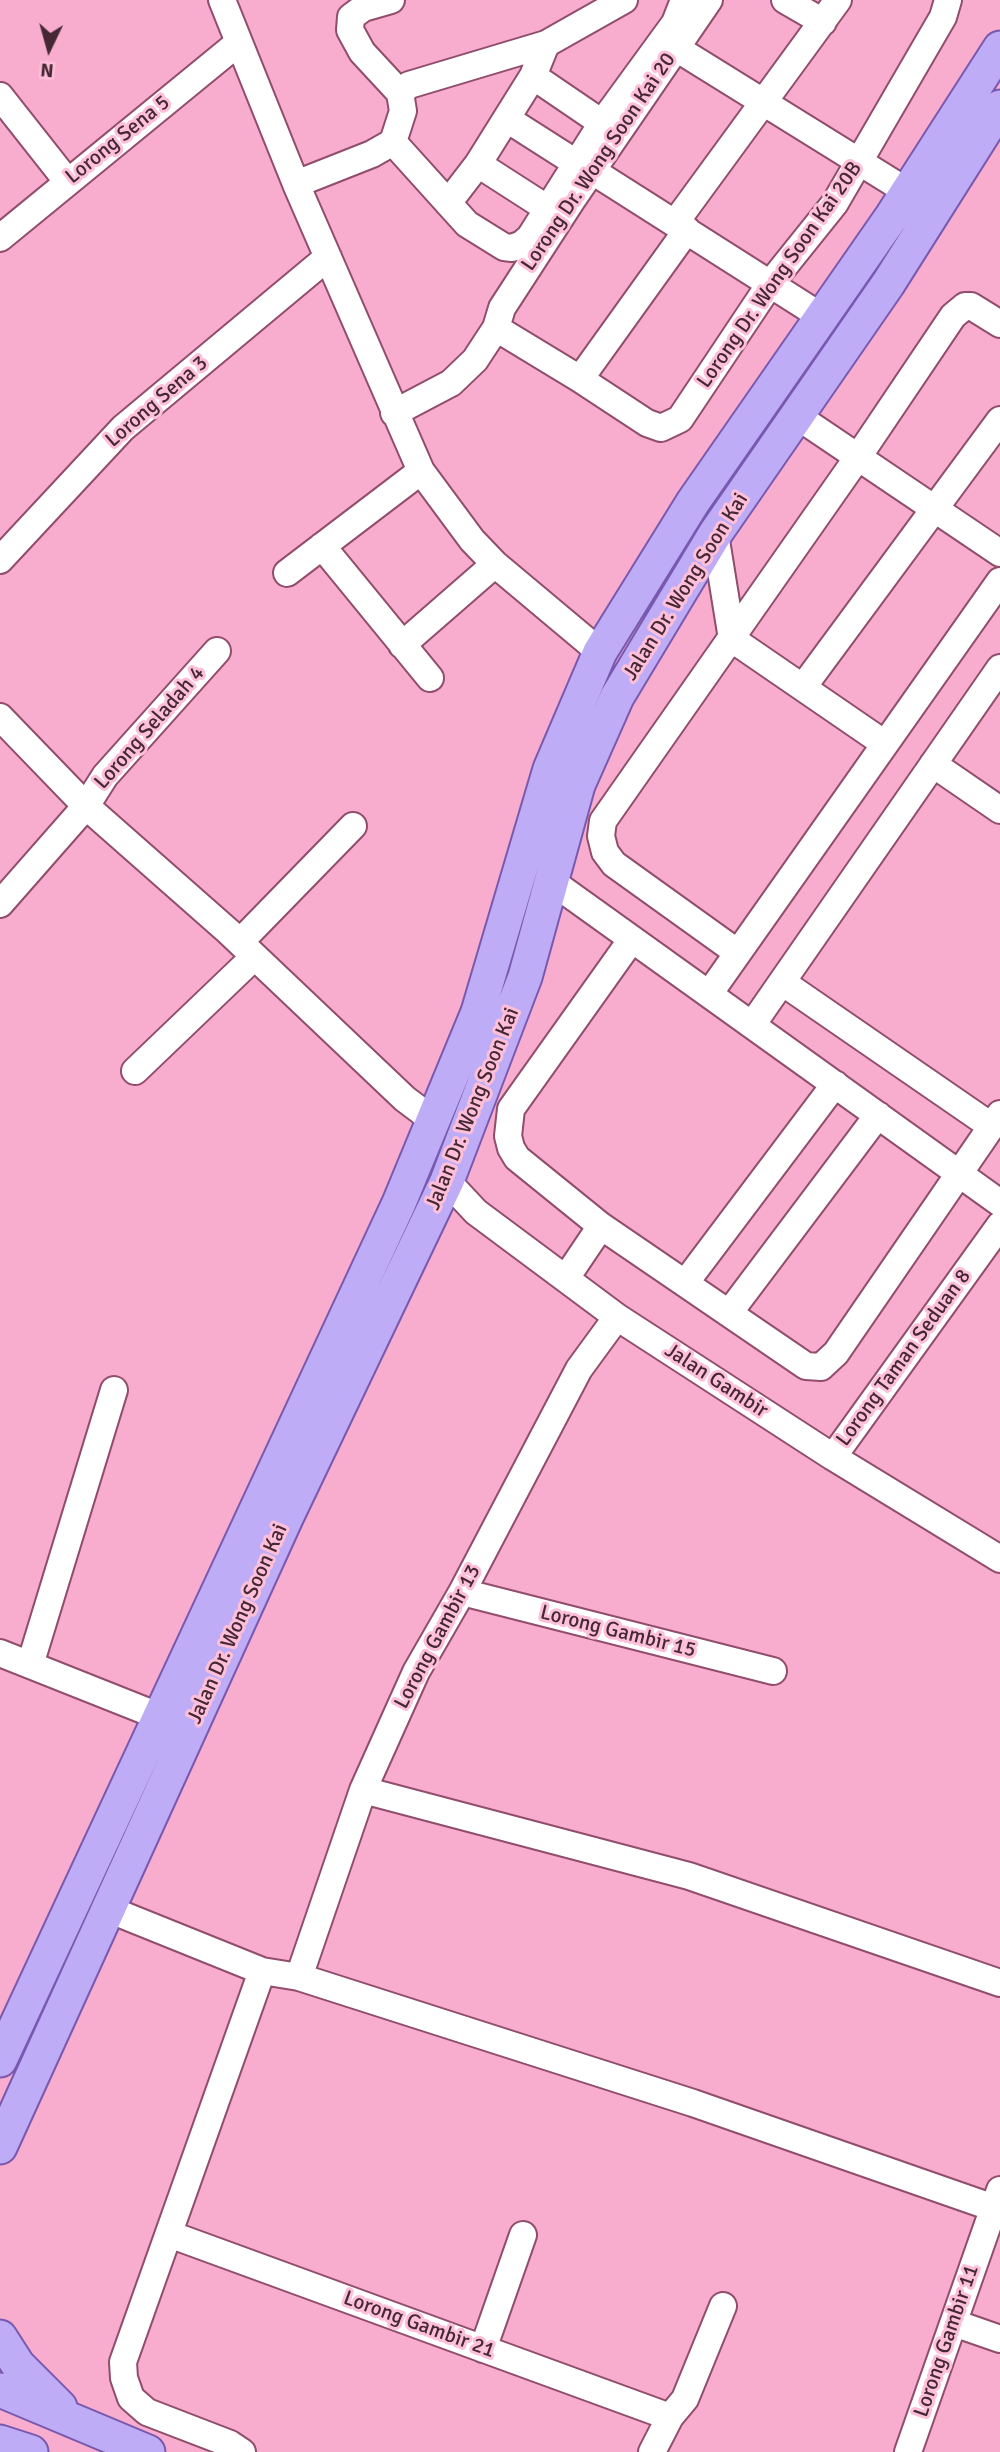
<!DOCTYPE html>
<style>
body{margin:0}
#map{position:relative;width:1000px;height:2452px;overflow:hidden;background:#f9adce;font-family:Signika,sans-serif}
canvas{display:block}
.north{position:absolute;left:14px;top:14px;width:70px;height:70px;-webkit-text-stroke:5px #febfd9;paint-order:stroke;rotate:185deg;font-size:19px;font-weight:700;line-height:28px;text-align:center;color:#462835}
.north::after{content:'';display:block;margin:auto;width:24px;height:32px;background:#462835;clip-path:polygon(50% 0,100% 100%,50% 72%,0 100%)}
</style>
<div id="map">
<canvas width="1000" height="2452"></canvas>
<div class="north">N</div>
</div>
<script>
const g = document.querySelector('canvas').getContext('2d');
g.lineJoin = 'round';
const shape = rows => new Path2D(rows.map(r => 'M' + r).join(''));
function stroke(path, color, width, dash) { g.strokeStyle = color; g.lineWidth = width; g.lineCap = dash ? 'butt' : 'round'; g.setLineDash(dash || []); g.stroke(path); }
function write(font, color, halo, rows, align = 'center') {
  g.font = font + ' Signika,sans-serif'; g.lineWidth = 6; g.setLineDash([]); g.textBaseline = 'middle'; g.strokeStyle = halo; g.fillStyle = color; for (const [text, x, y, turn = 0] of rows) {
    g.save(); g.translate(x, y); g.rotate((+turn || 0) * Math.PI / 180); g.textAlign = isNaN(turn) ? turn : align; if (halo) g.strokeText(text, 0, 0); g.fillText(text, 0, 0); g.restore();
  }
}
const minor = shape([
 [222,0,296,184,421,471,472,540,495,564,600,652],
 [391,0,363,8,351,17,350,30,362,52,400,93],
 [785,0,823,22],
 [676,48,908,192],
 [533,76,602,123],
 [0,96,67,181],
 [507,119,576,163],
 [393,142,467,224,504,247,512,248,522,244,530,237,602,123,675,23,684,0],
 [478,164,548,209],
 [594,172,822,317],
 [296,184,372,154,393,142,403,111,400,93,409,85,546,44,624,0],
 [448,203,478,164,533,76,546,44],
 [675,223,838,0],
 [0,238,238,43],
 [496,328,580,379,647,423,661,428,680,419,770,284,835,203,943,17,948,0],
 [580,379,687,230],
 [394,413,451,383,475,360,496,328,502,308,572,200,709,0],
 [797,416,1000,553],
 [715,534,732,639,885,744],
 [322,546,430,678],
 [0,560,123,428,328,257],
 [287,573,421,471],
 [402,645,495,564],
 [803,687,1000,420],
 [0,717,86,806,229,932,405,1099,433,1120],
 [933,764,1000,810],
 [551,881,1000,1203],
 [0,904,86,806,105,776,217,651],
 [632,939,511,1109,508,1136,511,1148,517,1158,601,1226,806,1366,821,1367,836,1353,1000,1114],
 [240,942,353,826],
 [738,953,614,864,605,852,601,836,603,821,858,457,953,316,965,306,971,306,1000,324],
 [782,982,991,1126],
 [709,994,1000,581],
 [752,1025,1000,668],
 [135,1071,253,958],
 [447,1181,476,1212,617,1317,833,1457,1000,1559],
 [566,1278,601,1226],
 [686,1282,835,1084],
 [729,1313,878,1115],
 [833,1457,1000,1225],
 [462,1592,773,1671],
 [0,1653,161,1717],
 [30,1665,114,1390],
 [363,1790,689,1876,1000,1983],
 [108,1909,262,1971,299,1977,693,2103,994,2208],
 [299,1977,363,1790,416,1672,462,1592,579,1369,617,1317],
 [169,2234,670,2417],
 [954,2323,1000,2339],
 [483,2349,523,2235],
 [242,2452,230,2444,147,2412,131,2398,124,2378,123,2362,262,1971],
 [652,2452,670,2417,685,2399,723,2306],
 [908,2452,1000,2190]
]);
const major = shape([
 [0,2060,399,1203,478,1012,550,769,600,652,693,502,892,216,1000,48],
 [0,2147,287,1516,447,1181,525,977,578,785,617,697,715,534,888,284,1000,107],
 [0,2337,18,2365,60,2407],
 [0,2390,148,2452],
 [0,2442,31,2452]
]);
const streetNames = [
 ["Lorong Sena 5",118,140,-39],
 ["Lorong Dr. Wong Soon Kai 20",599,162,-56],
 ["Lorong Dr. Wong Soon Kai 20B",780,275,-55],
 ["Lorong Sena 3",157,402,-41],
 ["Jalan Dr. Wong Soon Kai",686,587,-58],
 ["Lorong Seladah 4",150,728,-49],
 ["Jalan Dr. Wong Soon Kai",473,1109,-68],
 ["Lorong Taman Seduan 8",904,1358,-54],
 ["Jalan Gambir",716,1381,33],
 ["Jalan Dr. Wong Soon Kai",238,1624,-66],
 ["Lorong Gambir 15",618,1632,14],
 ["Lorong Gambir 13",438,1637,-62],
 ["Lorong Gambir 21",419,2325,20],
 ["Lorong Gambir 11",947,2341,-71]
];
stroke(minor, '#904d6c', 30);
stroke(major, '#7859af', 37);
stroke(minor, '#fff', 26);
stroke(major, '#beacf6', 33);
write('21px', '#462835', '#febfd9', streetNames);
</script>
